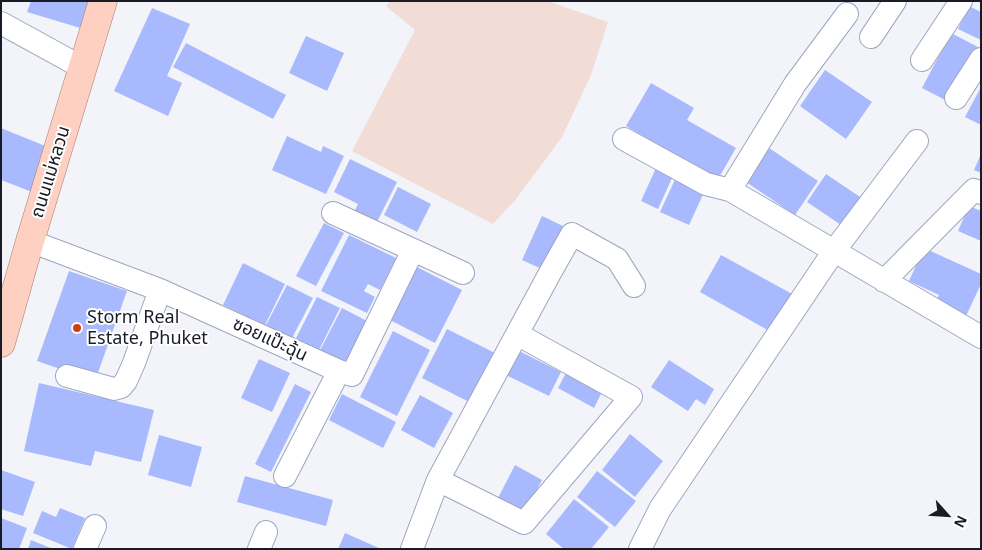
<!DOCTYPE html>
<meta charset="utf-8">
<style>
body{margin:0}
#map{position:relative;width:982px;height:550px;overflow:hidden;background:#f2f4fa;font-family:"Noto Sans",sans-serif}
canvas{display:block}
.frame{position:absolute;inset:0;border:2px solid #191b26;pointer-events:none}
.north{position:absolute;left:922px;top:490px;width:50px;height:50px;-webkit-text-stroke:4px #fff;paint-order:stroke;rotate:116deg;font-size:14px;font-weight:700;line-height:20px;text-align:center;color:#191b26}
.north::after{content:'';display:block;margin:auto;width:18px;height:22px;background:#191b26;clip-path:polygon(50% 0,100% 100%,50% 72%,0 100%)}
</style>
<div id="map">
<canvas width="982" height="550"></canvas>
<div class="frame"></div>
<div class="north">N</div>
</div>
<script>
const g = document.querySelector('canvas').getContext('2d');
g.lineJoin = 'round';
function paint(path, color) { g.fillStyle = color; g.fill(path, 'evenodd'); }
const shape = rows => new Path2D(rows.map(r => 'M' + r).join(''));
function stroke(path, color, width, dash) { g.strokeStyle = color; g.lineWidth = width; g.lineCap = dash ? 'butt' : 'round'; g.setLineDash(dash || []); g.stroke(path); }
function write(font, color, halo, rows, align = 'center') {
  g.font = font + ' "Noto Sans","Noto Sans Thai",sans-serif'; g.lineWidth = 4; g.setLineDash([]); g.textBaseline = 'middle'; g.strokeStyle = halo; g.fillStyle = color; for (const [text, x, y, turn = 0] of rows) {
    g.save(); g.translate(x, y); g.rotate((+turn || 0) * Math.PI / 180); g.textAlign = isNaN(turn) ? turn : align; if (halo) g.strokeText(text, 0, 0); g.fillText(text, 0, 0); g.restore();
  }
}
const green = shape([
 [390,1,547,1,608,22,591,75,562,137,516,199,493,224,352,151,415,30,386,6]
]);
const building = shape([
 [31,1,96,1,87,30,27,12],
 [969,6,981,12,981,40,958,29],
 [152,8,190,24,167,76,182,83,168,116,114,91],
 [951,33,978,47,949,102,922,88],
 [306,36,344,53,327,91,289,73],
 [186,43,286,95,273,119,173,67],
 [825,70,872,102,846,139,800,106],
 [651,83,694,108,687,120,736,148,718,179,626,126],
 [981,87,981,125,965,117],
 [1,128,50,148,32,192,1,180],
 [287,136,321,152,323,146,344,156,326,194,272,170],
 [766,146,818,181,795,215,743,180],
 [981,154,981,173,974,170],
 [350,159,397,182,374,228,352,216,358,204,334,192],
 [656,168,673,176,658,209,641,201],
 [826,174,866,201,847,229,807,202],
 [677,175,706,188,689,225,660,212],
 [398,187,431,204,417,232,384,215],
 [969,206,981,211,981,241,958,231],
 [542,216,563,226,544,270,522,260],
 [324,223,344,233,316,286,296,276],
 [349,235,396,258,380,290,368,284,364,291,375,297,367,313,321,291],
 [924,248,981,274,981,284,966,316,935,302,939,295,909,281],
 [721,255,794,295,773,333,700,292],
 [243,263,285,284,265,325,223,305],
 [415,266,462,290,435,343,388,319],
 [69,271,127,291,95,381,37,361],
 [287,285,313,298,291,340,265,327],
 [317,297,340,308,317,354,294,342],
 [342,308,367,321,343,367,318,354],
 [447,329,499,355,473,404,422,378],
 [393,331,430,350,397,416,360,397],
 [517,350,561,372,549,396,506,375],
 [259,359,290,373,272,412,241,398],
 [669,360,714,389,705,405,696,399,688,411,651,387],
 [568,369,604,388,594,408,558,388],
 [39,383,154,410,141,462,95,451,91,466,24,451],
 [295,384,311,392,271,472,255,464],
 [342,394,396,422,383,448,329,420],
 [420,395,453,413,434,448,401,430],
 [630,434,663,461,635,497,602,470],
 [159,435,202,447,191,487,148,475],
 [515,465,542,480,525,513,498,498],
 [1,470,35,482,23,516,1,509],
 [597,471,636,501,615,527,577,497],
 [245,476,333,500,326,526,237,502],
 [574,499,609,527,591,549,564,549,546,534],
 [60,508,85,518,72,549,33,533,42,511,56,517],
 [1,518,27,528,19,549,1,549],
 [345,533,381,549,338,549],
 [31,540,53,549,28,549]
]);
const minor = shape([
 [1,23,83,68],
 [871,37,895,1],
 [922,60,961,1],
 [956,98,981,59],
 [624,139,706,184,730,190,981,337],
 [730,190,795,84,847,14],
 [333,213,463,273],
 [30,241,160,290,339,371,352,375,413,250],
 [884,281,974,190,981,193],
 [67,376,114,389,121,387,126,381,134,363,160,290],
 [285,476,339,371],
 [438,480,524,523,631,397,517,334],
 [85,549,95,526],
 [259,549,266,532],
 [412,549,438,480,550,273,572,234,617,259,634,286],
 [640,549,660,509,834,251,917,141]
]);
const major = shape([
 [1,343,30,241,103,1]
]);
const markers = [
 [77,328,5,"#c9420b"]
];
const streetNames = [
 ["ถนนแม่หลวน",51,172,-73],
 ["ซอยแป๊ะฉุ้น",270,340,25]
];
const poiNames = [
 ["Storm Real",87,318],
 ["Estate, Phuket",87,339]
];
paint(green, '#f1dcd6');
paint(building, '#a9b9fd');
stroke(minor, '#9da5c1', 24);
stroke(major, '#ad7c70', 29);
stroke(minor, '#fff', 22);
stroke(major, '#fed0c1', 28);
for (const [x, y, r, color] of markers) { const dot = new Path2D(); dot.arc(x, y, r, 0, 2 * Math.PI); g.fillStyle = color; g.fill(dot); stroke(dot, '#fff', 2); }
write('18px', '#191b26', '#fff', streetNames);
write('18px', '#191b26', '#fff', poiNames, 'left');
</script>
